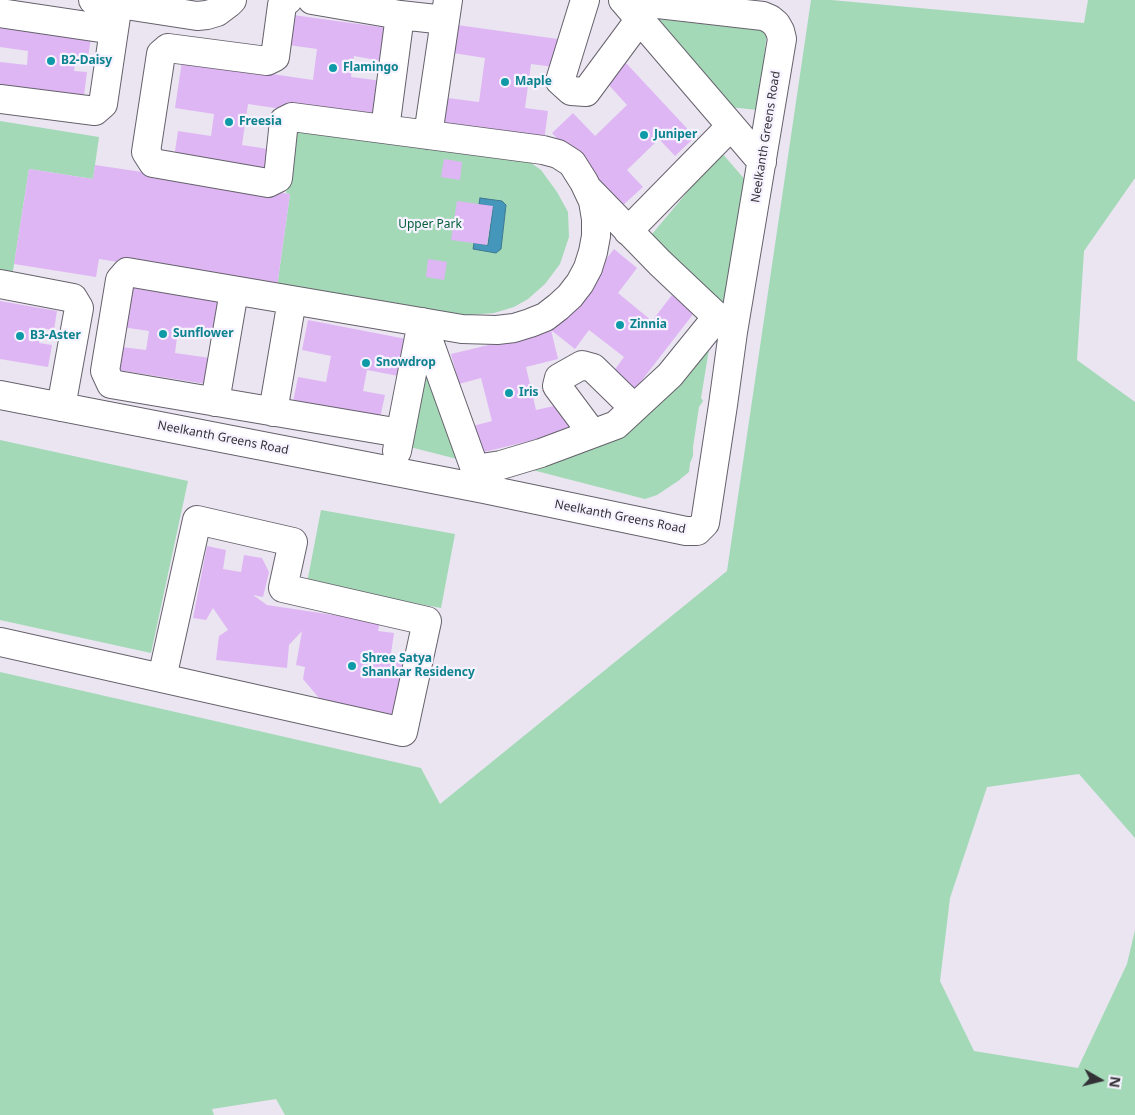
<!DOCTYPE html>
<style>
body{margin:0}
#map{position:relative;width:1135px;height:1115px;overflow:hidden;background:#eae5f1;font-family:"Noto Sans",sans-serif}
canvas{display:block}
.north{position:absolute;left:1075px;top:1055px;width:50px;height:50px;-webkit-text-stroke:4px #f7f2ff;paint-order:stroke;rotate:98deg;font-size:14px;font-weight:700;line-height:20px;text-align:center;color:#333136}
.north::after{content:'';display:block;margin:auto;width:18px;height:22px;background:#333136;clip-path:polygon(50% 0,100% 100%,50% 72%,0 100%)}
</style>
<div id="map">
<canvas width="1135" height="1115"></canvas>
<div class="north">N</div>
</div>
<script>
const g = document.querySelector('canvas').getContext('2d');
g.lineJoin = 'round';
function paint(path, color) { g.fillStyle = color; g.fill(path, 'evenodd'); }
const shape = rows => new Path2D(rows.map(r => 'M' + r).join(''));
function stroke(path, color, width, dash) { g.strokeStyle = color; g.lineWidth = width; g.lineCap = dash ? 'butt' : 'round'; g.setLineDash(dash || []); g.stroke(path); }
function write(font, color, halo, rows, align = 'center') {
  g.font = font + ' "Noto Sans",sans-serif'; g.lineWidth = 4.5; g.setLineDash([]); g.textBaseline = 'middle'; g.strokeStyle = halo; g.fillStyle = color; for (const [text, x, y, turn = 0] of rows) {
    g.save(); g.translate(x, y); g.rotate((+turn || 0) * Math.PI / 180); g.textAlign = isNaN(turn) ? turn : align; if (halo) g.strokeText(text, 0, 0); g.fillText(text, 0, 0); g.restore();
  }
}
const green = shape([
 [811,0,831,0,1084,23,1088,0,1135,0,1135,178,1084,251,1077,360,1135,402,1135,838,1079,774,987,787,950,898,940,981,974,1051,1078,1068,1127,964,1135,930,1135,1115,285,1115,276,1099,212,1109,214,1115,0,1115,0,672,421,768,440,804,727,571],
 [657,19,767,31,758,110,719,106],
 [0,121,99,137,93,179,29,169,12,277,0,276],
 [290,122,524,158,541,170,557,192,568,212,569,237,560,264,545,284,528,299,514,307,494,313,467,315,365,298,277,287,290,194,286,193,289,168],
 [721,152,747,182,729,310,647,240],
 [710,343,701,398,703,401,699,407,693,447,693,456,690,463,689,472,678,481,657,495,645,499,517,466,574,443],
 [426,361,461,460,410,447],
 [0,440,188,481,151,653,0,620],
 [321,510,455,534,441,608,307,583]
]);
const water = shape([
 [480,198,502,201,506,205,501,249,496,253,473,249,474,243,488,245,493,207,479,204,480,198]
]);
const building = shape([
 [286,14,387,28,382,61,354,56,351,77,383,81,377,123,248,104,242,145,268,149,264,172,174,158,178,131,211,136,214,114,175,108,182,61,313,80,317,49,281,44],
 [457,25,558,39,554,67,531,64,525,108,548,111,544,141,444,127,448,98,479,102,485,58,453,53],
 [0,27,91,38,88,57,76,56,74,71,87,72,84,95,0,85,0,62,27,65,28,51,0,47],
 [626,63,695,137,675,156,659,139,627,170,643,187,621,207,552,133,573,113,595,136,627,105,606,82],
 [444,159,462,162,460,180,441,177],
 [95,165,290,194,277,287,99,259,96,277,14,264,29,169,93,179],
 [457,201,493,206,487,245,451,240],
 [614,249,637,268,618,293,652,321,672,295,694,313,632,393,610,376,624,357,589,330,575,349,551,330,558,359,526,367,536,410,567,403,574,430,476,454,469,427,492,421,481,378,459,384,451,354,551,330],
 [428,259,447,262,444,280,426,277],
 [129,285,221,300,215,336,178,330,175,353,210,358,206,384,118,370,122,347,146,350,149,331,122,327],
 [0,301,57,311,54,330,41,328,39,343,52,345,48,367,0,359],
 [308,320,406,339,399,376,367,370,363,391,385,395,380,418,293,402,298,377,326,382,331,356,302,350],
 [207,546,226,550,223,569,241,572,244,555,262,558,269,572,263,597,253,595,267,605,380,622,378,631,394,633,390,660,403,662,394,722,330,711,303,679,305,667,296,665,302,631,289,645,287,668,216,660,219,636,228,630,213,608,206,620,193,618]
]);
const minor = shape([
 [93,0,197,16,207,15,217,12,229,3,232,0],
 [288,0,282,5,275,57,267,61,168,48,161,54,146,152,153,163,268,183,278,178,284,121,292,117,543,150,558,154,572,163,584,182,593,201,596,219,596,236,593,252,588,268,580,283,570,296,558,307,545,317,530,323,514,328,497,330,462,329,127,272,120,280,105,371,111,384,400,433],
 [312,0,400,15,445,20],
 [585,0,560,81,571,91,586,92,640,19],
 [623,0,762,162],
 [0,13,114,30],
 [0,99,95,111,103,104,118,3],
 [385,129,400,15],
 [428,135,448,0],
 [588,189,660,263,730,329],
 [628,231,731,126],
 [0,284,73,298,79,308,61,407],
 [422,322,475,469,483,485],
 [0,395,484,489,686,531,697,531,705,523,723,405,733,332,782,39,780,31,776,24,770,19,763,16,623,0],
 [215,402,234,291],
 [273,412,292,300],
 [592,433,557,386,559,378,582,365,593,368,634,408],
 [397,451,422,322],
 [475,469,501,465,541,453,616,425,670,375,717,317],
 [0,642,403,732,427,621,283,588,293,542,197,520,162,678]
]);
const markers = [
 [51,61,5,"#0f9aa8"],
 [333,68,5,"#0f9aa8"],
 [505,82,5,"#0f9aa8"],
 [229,122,5,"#0f9aa8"],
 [644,135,5,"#0f9aa8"],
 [620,325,5,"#0f9aa8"],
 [163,334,5,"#0f9aa8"],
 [20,336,5,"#0f9aa8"],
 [366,363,5,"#0f9aa8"],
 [509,393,5,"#0f9aa8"],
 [352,666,5,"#0f9aa8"]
];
const cultureNames = [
 ["B2-Daisy",61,61],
 ["Flamingo",343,68],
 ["Maple",515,82],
 ["Freesia",239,122],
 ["Juniper",654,135],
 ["Zinnia",630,325],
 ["Sunflower",173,334],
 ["B3-Aster",30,336],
 ["Snowdrop",376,363],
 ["Iris",519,393],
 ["Shree Satya",362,659],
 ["Shankar Residency",362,673]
];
const streetNames = [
 ["Neelkanth Greens Road",766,137,-81],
 ["Neelkanth Greens Road",223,438,11],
 ["Neelkanth Greens Road",620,517,11]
];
const parkNames = [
 ["Upper Park",430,225]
];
paint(green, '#a3d9b7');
paint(water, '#4496ba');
stroke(water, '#3f7892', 1);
paint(building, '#dfb6f4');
stroke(minor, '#66626c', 30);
stroke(minor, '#fff', 28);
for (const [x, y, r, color] of markers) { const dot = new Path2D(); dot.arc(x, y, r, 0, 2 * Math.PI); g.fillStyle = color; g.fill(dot); stroke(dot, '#f7f2ff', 2); }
write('bold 12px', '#0d838f', '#f7f2ff', cultureNames, 'left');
write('12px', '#333136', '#f7f2ff', streetNames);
write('12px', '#056039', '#f7f2ff', parkNames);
</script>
